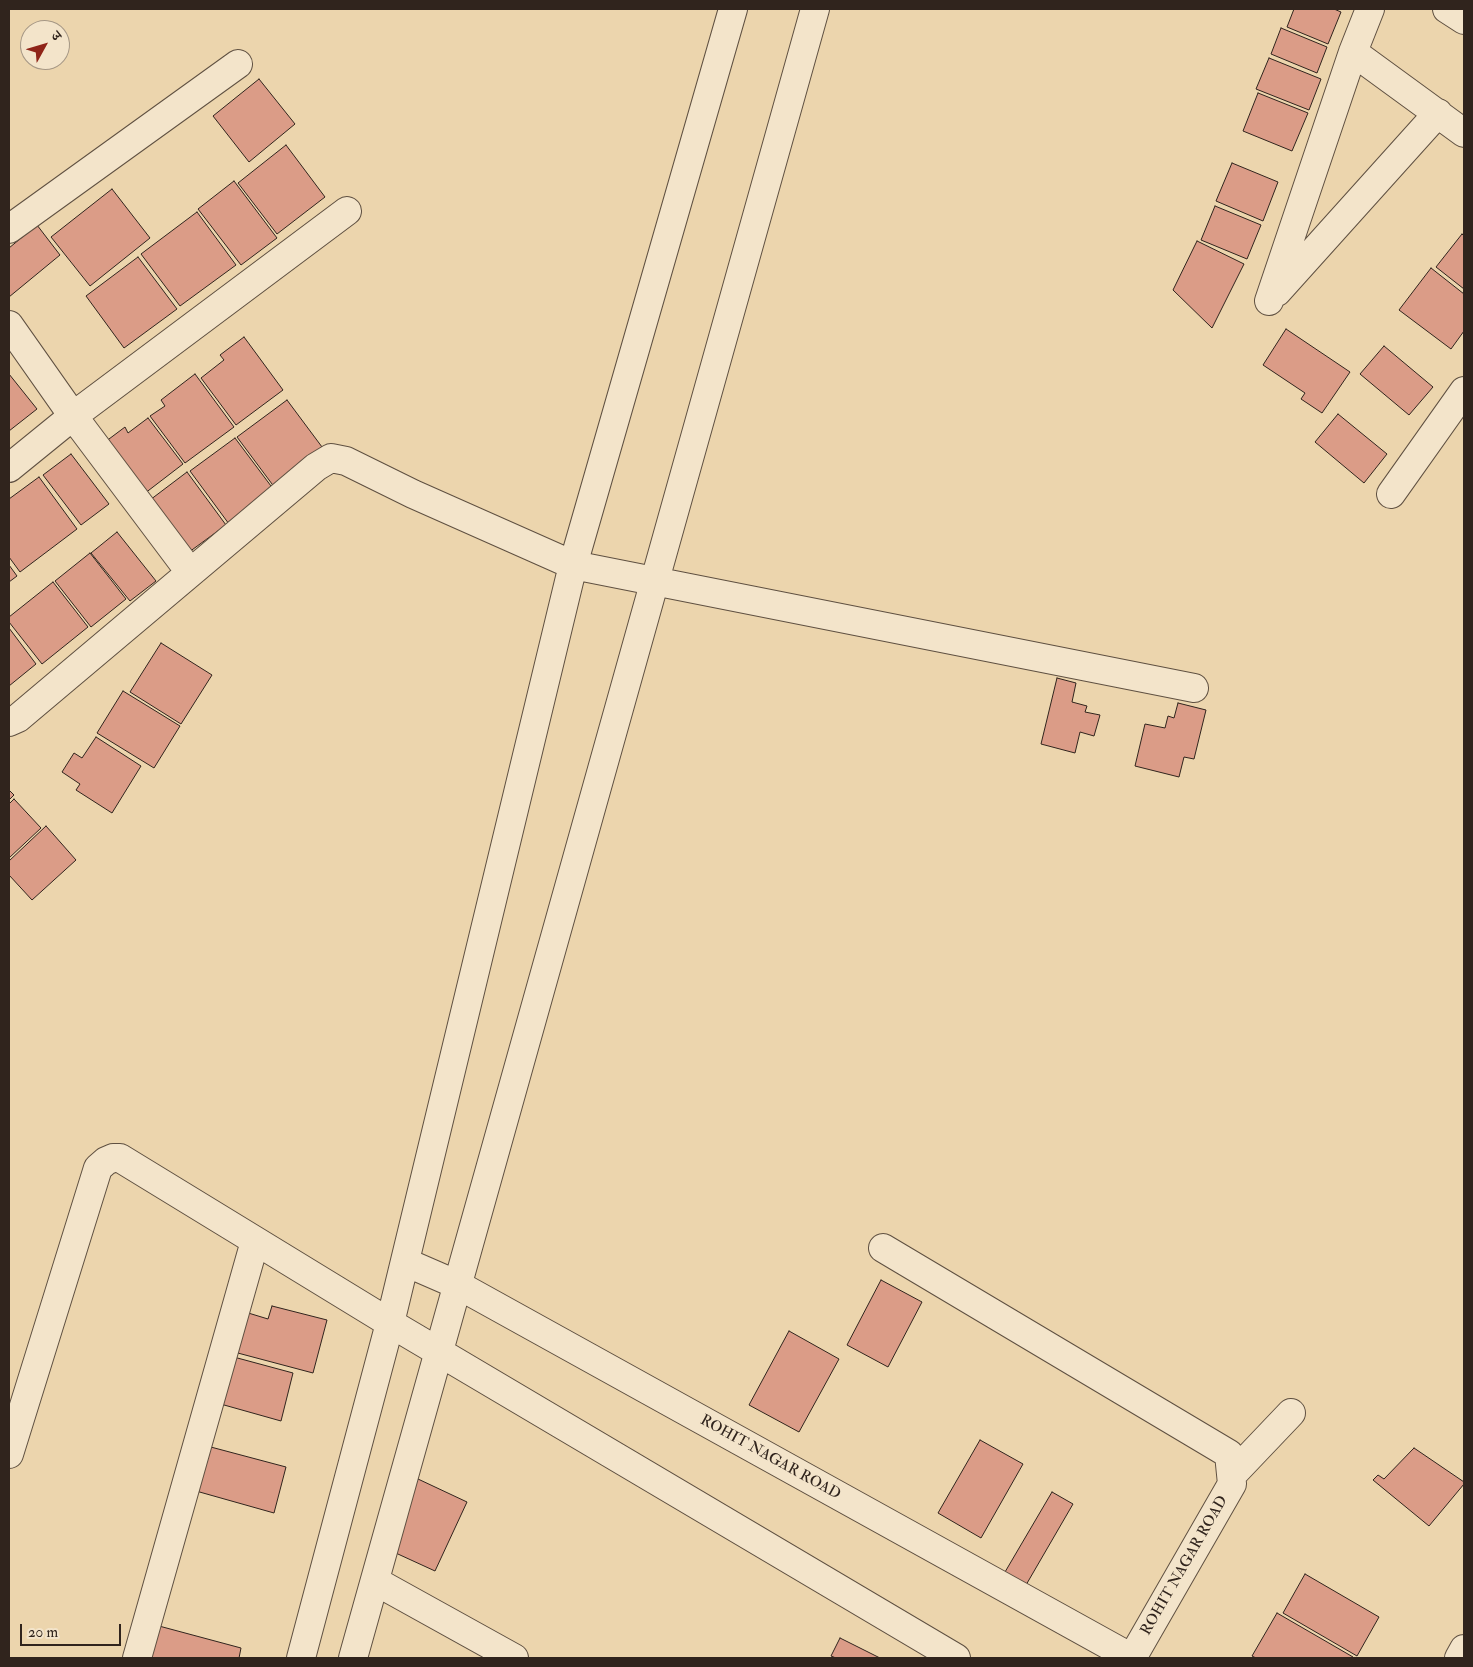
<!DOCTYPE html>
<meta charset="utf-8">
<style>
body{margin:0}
#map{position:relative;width:1473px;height:1667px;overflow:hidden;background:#ecd5ad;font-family:"IM FELL Double Pica","Noto Serif Devanagari",serif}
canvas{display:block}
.frame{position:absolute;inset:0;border:10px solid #30241d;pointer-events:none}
.north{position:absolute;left:20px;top:20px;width:50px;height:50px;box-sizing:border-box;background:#f3e4ca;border:1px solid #a59785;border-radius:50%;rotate:51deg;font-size:14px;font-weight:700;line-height:20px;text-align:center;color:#30241d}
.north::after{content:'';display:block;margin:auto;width:18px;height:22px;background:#8f2418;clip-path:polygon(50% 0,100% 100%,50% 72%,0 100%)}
.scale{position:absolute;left:20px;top:1624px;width:101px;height:22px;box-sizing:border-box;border:2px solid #30241d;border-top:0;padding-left:6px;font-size:15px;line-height:18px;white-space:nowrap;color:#30241d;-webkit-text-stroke:4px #f3e4ca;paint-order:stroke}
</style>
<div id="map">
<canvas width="1473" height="1667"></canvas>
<div class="frame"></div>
<div class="north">उ</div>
<div class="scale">20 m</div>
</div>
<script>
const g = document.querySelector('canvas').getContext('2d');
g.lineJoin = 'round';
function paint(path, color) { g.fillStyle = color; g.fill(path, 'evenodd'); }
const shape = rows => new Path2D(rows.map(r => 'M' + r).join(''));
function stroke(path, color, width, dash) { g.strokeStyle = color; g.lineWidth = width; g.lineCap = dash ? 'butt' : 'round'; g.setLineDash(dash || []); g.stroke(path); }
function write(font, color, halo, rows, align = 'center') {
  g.font = font + ' "IM FELL Double Pica",serif'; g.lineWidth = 4; g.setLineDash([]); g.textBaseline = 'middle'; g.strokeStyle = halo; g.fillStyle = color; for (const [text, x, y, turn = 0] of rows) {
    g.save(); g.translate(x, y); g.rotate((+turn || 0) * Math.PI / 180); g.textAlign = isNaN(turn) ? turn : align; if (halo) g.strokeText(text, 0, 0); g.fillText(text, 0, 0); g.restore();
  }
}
const building = shape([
 [1294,9,1334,9,1341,12,1328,44,1287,27,1294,9],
 [1281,28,1327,47,1317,73,1271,54,1281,28],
 [1269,58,1321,79,1309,110,1256,89,1269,58],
 [259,79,295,124,249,162,213,116,259,79],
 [1258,93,1308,113,1292,151,1243,131,1258,93],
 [286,145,325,197,277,234,238,183,286,145],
 [1232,163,1278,182,1263,221,1216,201,1232,163],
 [234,181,277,238,241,265,198,209,234,181],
 [112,189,150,238,90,286,51,237,112,189],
 [1215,206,1261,225,1247,259,1201,240,1215,206],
 [197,212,236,265,180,306,141,254,197,212],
 [37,225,60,255,9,297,9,248,37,225],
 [1462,234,1464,236,1464,289,1436,267,1462,234],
 [1197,241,1244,264,1212,328,1173,290,1197,241],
 [138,257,177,309,124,348,86,296,138,257],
 [1431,268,1464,294,1464,331,1451,349,1399,310,1431,268],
 [1286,329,1350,372,1322,413,1301,399,1305,393,1263,365,1286,329],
 [244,337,283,390,236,425,201,378,224,360,220,355,244,337],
 [1384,346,1433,387,1409,415,1360,374,1384,346],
 [9,374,37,409,9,431,9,374],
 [195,374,234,427,185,463,150,416,165,406,161,400,195,374],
 [287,400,325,451,275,488,237,437,287,400],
 [1338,414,1387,454,1364,483,1315,442,1338,414],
 [148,418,183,464,140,497,101,445,125,427,128,433,148,418],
 [235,438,274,490,229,524,190,471,235,438],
 [71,454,109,504,81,525,43,475,71,454],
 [187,472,226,525,185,555,146,503,187,472],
 [39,477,77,529,20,572,9,557,9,499,39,477],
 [117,532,156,581,130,601,91,553,117,532],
 [90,553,126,599,91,627,55,581,90,553],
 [9,565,17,576,9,582,9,565],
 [53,582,88,627,42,664,9,622,9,617,53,582],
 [9,628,36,664,9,686,9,628],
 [161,643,212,675,181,724,130,692,161,643],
 [1057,678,1076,683,1072,702,1087,706,1085,712,1100,715,1094,736,1080,732,1075,753,1041,744,1057,678],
 [123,691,180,726,154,768,97,733,123,691],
 [1178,703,1206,710,1194,759,1184,757,1179,777,1135,766,1145,724,1165,728,1168,716,1174,718,1178,703],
 [96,737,141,766,112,813,76,790,80,784,62,772,74,753,82,758,96,737],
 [9,790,14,795,9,800,9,790],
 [14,799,41,828,9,858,9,804,14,799],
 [46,826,76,860,32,900,9,875,9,861,46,826],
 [881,1280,922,1302,888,1367,847,1345,881,1280],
 [272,1306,327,1320,313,1373,234,1352,245,1312,268,1319,272,1306],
 [789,1331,839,1359,799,1432,749,1405,789,1331],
 [230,1356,293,1373,281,1421,217,1403,230,1356],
 [980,1440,1023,1464,981,1538,938,1513,980,1440],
 [207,1446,286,1467,274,1513,196,1491,207,1446],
 [1414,1448,1464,1482,1464,1484,1429,1526,1373,1480,1378,1475,1384,1479,1414,1448],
 [418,1479,467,1502,435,1571,387,1549,418,1479],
 [1052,1492,1073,1504,1026,1585,1005,1572,1052,1492],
 [1305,1574,1379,1617,1357,1656,1283,1613,1305,1574],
 [1277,1613,1353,1657,1352,1658,1256,1658,1252,1656,1277,1613],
 [159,1626,241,1648,239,1658,150,1658,159,1626],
 [840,1638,880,1658,836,1658,831,1656,840,1638]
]);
const minor = shape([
 [1447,9,1464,20],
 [1353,52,1464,133],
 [9,229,238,64],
 [1277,292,1438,113],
 [1269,301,1353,52,1370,9],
 [9,325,73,416,190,572],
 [9,468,73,416,347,211],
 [1391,494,1464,391],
 [9,722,18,718,316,467,331,458,346,461,413,494,573,565,1194,688],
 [405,1262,458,1285,1132,1658,1232,1484,1229,1454,883,1248],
 [9,1454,98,1168,106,1161,113,1158,120,1158,390,1323,956,1658],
 [1232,1475,1291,1413],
 [375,1581,514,1658],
 [137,1658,255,1241],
 [301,1658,390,1323,573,565,733,9],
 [353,1658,815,9],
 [1459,1658,1464,1649]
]);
const streetNames = [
 ["ROHIT NAGAR ROAD",770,1458,29],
 ["ROHIT NAGAR ROAD",1185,1566,-60]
];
paint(building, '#db9c87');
stroke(building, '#30241d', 1);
stroke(minor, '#5f5041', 30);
stroke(minor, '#f3e4ca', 28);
write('15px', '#30241d', '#f3e4ca', streetNames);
</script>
